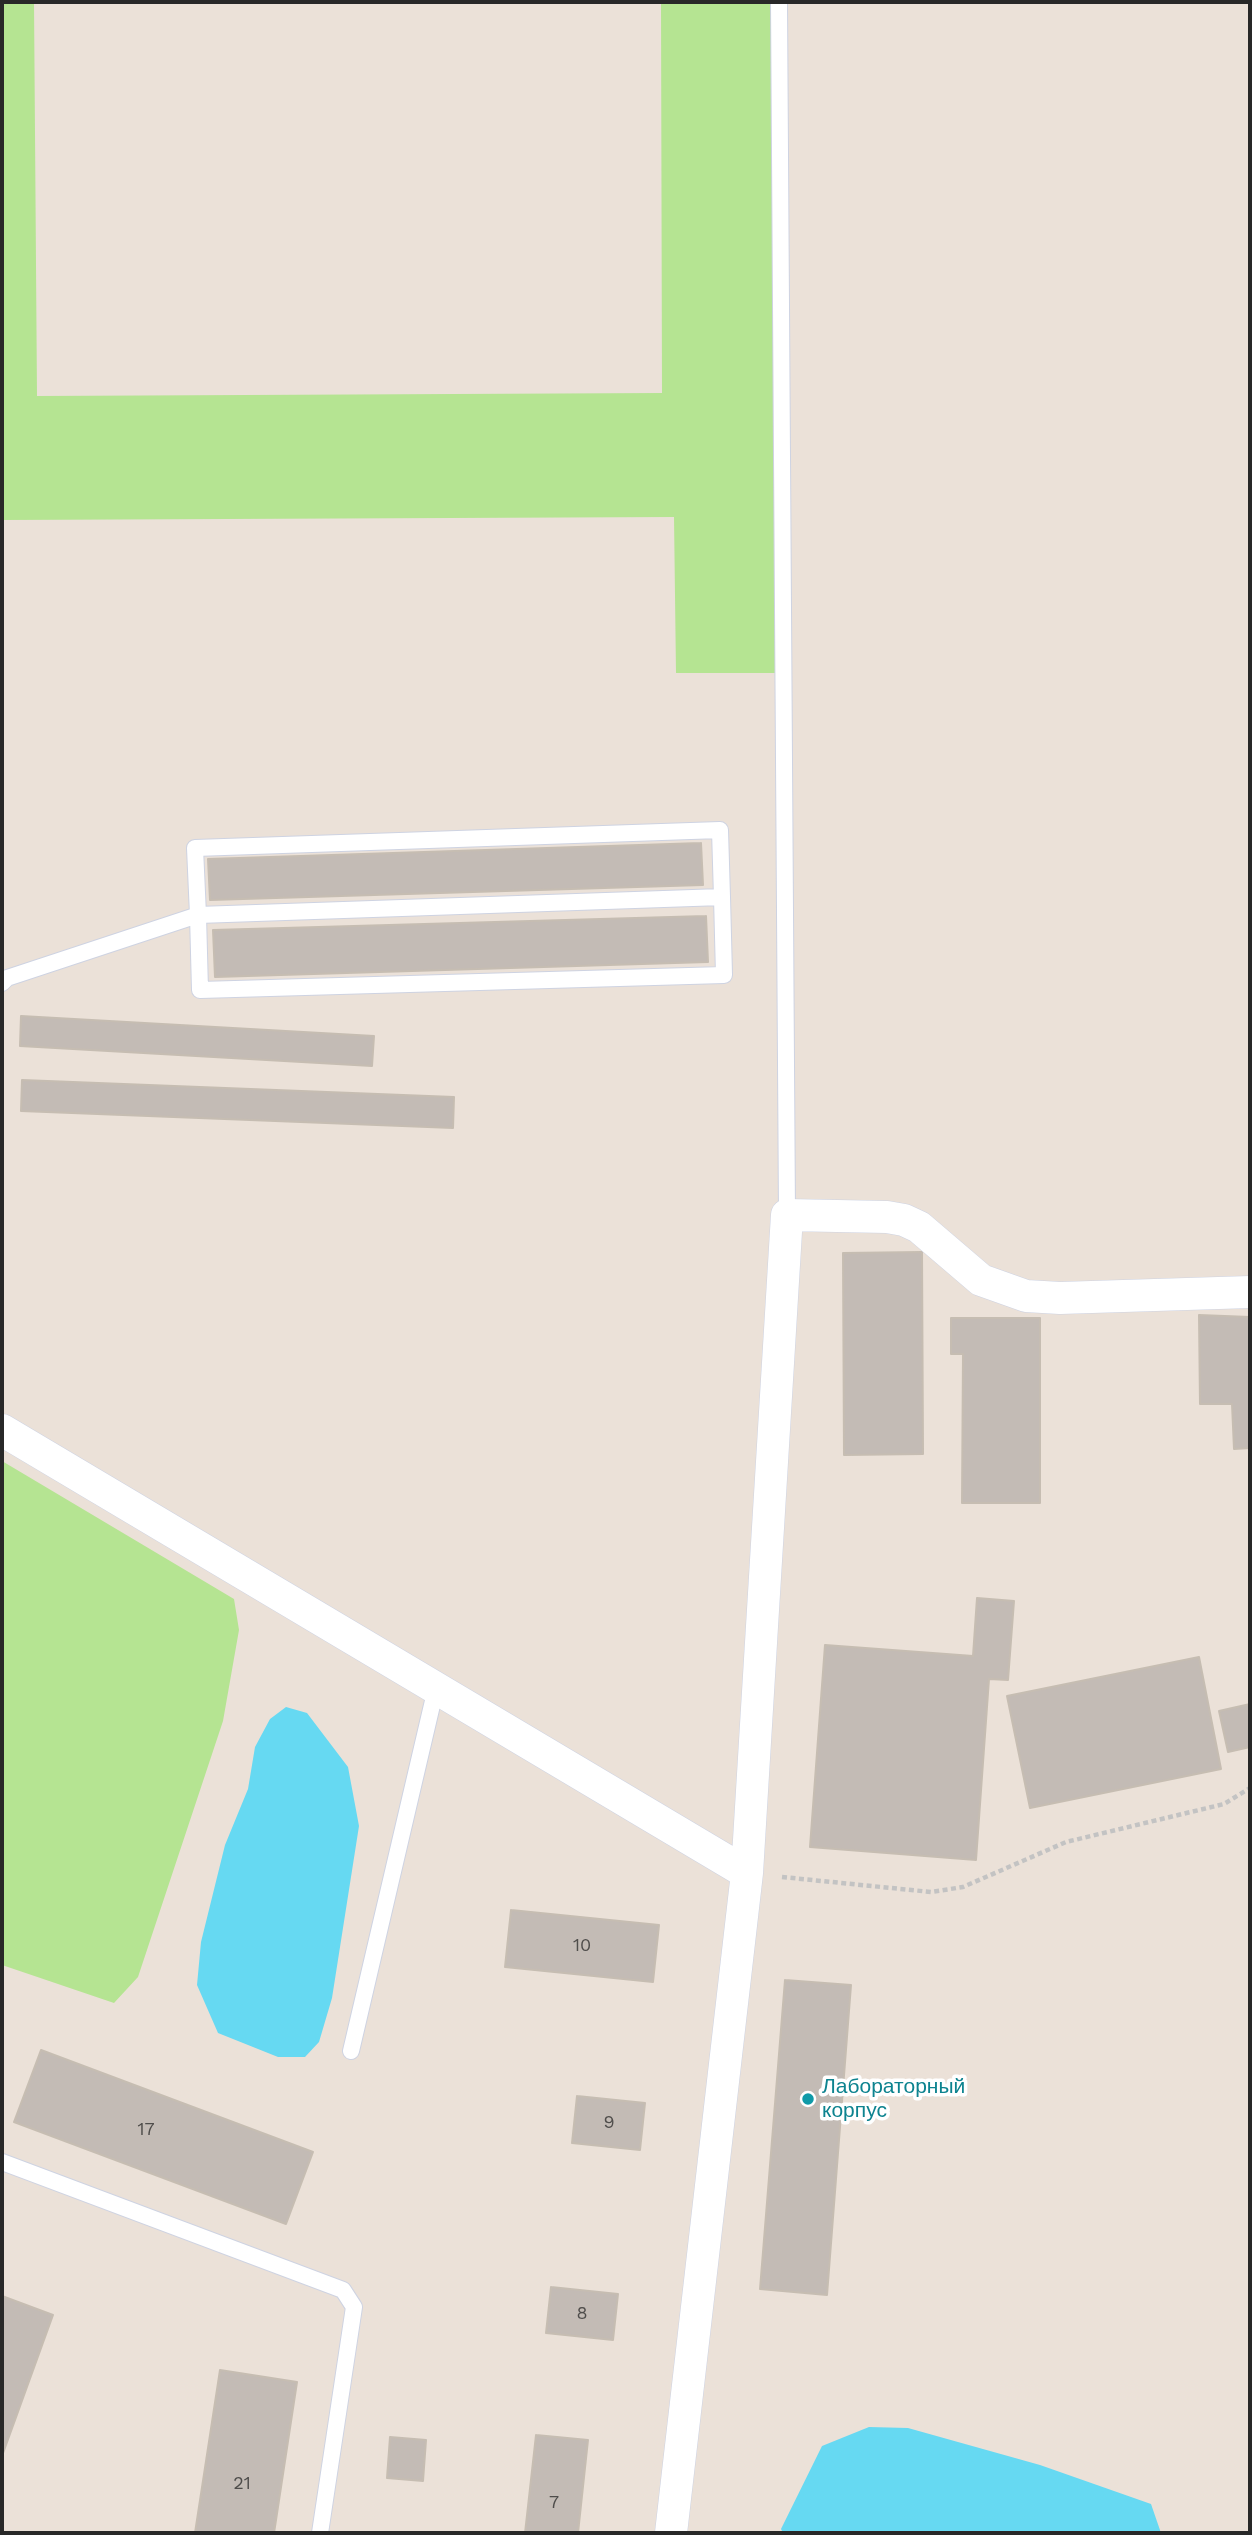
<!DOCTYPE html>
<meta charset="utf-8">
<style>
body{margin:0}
#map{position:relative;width:1252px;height:2535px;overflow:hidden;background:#ebe1d8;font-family:"Work Sans",sans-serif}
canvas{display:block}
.frame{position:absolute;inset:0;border:4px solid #282828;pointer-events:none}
</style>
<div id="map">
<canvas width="1252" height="2535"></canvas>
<div class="frame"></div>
</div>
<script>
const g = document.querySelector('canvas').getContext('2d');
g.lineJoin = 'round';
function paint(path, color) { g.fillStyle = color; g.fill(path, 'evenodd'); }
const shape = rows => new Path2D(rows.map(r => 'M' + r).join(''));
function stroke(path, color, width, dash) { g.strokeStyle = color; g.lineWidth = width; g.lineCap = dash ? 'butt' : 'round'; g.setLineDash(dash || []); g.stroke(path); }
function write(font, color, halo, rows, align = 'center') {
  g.font = font + ' "Work Sans",sans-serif'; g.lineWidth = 7; g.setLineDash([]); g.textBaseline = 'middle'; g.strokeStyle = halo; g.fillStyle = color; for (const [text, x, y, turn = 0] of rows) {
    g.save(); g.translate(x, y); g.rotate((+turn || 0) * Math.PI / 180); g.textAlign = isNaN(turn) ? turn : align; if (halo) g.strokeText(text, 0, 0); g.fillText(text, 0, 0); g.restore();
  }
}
const green = shape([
 [2,2,34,2,37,396,662,393,661,2,779,2,782,673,676,673,674,517,2,520],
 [2,1461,234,1599,239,1630,223,1721,138,1977,114,2003,2,1965]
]);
const water = shape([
 [286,1707,307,1713,348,1767,359,1826,332,1998,319,2042,305,2057,278,2057,218,2033,197,1985,201,1942,225,1845,248,1789,255,1747,270,1719],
 [869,2427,908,2428,1040,2465,1151,2504,1161,2533,783,2533,781,2529,822,2446]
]);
const building = shape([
 [701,843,703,885,210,900,208,859,701,843],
 [706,916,708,962,215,977,213,930,706,916],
 [21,1016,374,1036,372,1066,20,1046,21,1016],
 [22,1080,454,1097,453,1128,21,1111,22,1080],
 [922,1252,923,1454,844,1455,843,1253,922,1252],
 [1199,1315,1250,1317,1250,1448,1234,1449,1232,1404,1200,1404,1199,1315],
 [951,1318,1040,1318,1040,1503,962,1503,963,1354,951,1354,951,1318],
 [977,1598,1014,1601,1008,1680,989,1679,976,1860,810,1847,825,1645,973,1656,977,1598],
 [1199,1657,1221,1769,1030,1808,1007,1696,1199,1657],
 [1250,1704,1250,1747,1228,1752,1219,1711,1250,1704],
 [511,1910,659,1925,653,1982,505,1967,511,1910],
 [785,1980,851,1985,827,2295,760,2289,785,1980],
 [41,2050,313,2152,286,2224,14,2122,41,2050],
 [577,2096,645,2103,640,2150,572,2143,577,2096],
 [551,2287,618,2294,613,2340,546,2333,551,2287],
 [2,2296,53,2315,2,2456,2,2296],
 [220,2370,297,2382,274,2533,195,2533,220,2370],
 [536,2435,588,2440,578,2533,525,2533,536,2435],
 [390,2437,426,2440,423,2481,387,2478,390,2437]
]);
const path = shape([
 [782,1877,931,1892,963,1887,1066,1842,1224,1804,1250,1788]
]);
const service = shape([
 [779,2,787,1215],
 [2,983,7,978,198,915,722,897,720,830,195,848,198,915,200,990,724,975,722,897],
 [351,2051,436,1688],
 [2,2162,343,2290,354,2307,320,2533]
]);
const minor = shape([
 [2,1430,747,1873,671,2533],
 [747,1873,787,1215,887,1217,904,1220,919,1227,981,1280,1026,1296,1060,1298,1250,1292]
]);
const markers = [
 [808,2099,7,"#0f9aa8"]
];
const numberNames = [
 ["10",582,1946],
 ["9",609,2123],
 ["17",146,2130],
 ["8",582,2314],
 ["21",242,2484],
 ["7",554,2503]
];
const cultureNames = [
 ["Лабораторный",822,2087],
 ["корпус",822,2111]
];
paint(green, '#b5e492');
paint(water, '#66d9f2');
paint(building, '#c3bbb5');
stroke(building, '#c6bdb2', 2);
stroke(service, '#ced3e2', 18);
stroke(minor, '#ced3e2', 33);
stroke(path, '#c3c3c3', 4.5, [5, 3.5]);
stroke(service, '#fff', 16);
stroke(minor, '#fff', 32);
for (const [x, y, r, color] of markers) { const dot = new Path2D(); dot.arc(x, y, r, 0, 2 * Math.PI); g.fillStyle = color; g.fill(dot); stroke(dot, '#fff', 2.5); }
write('18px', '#4f4d4b', null, numberNames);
write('21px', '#0d838f', '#fff', cultureNames, 'left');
</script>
